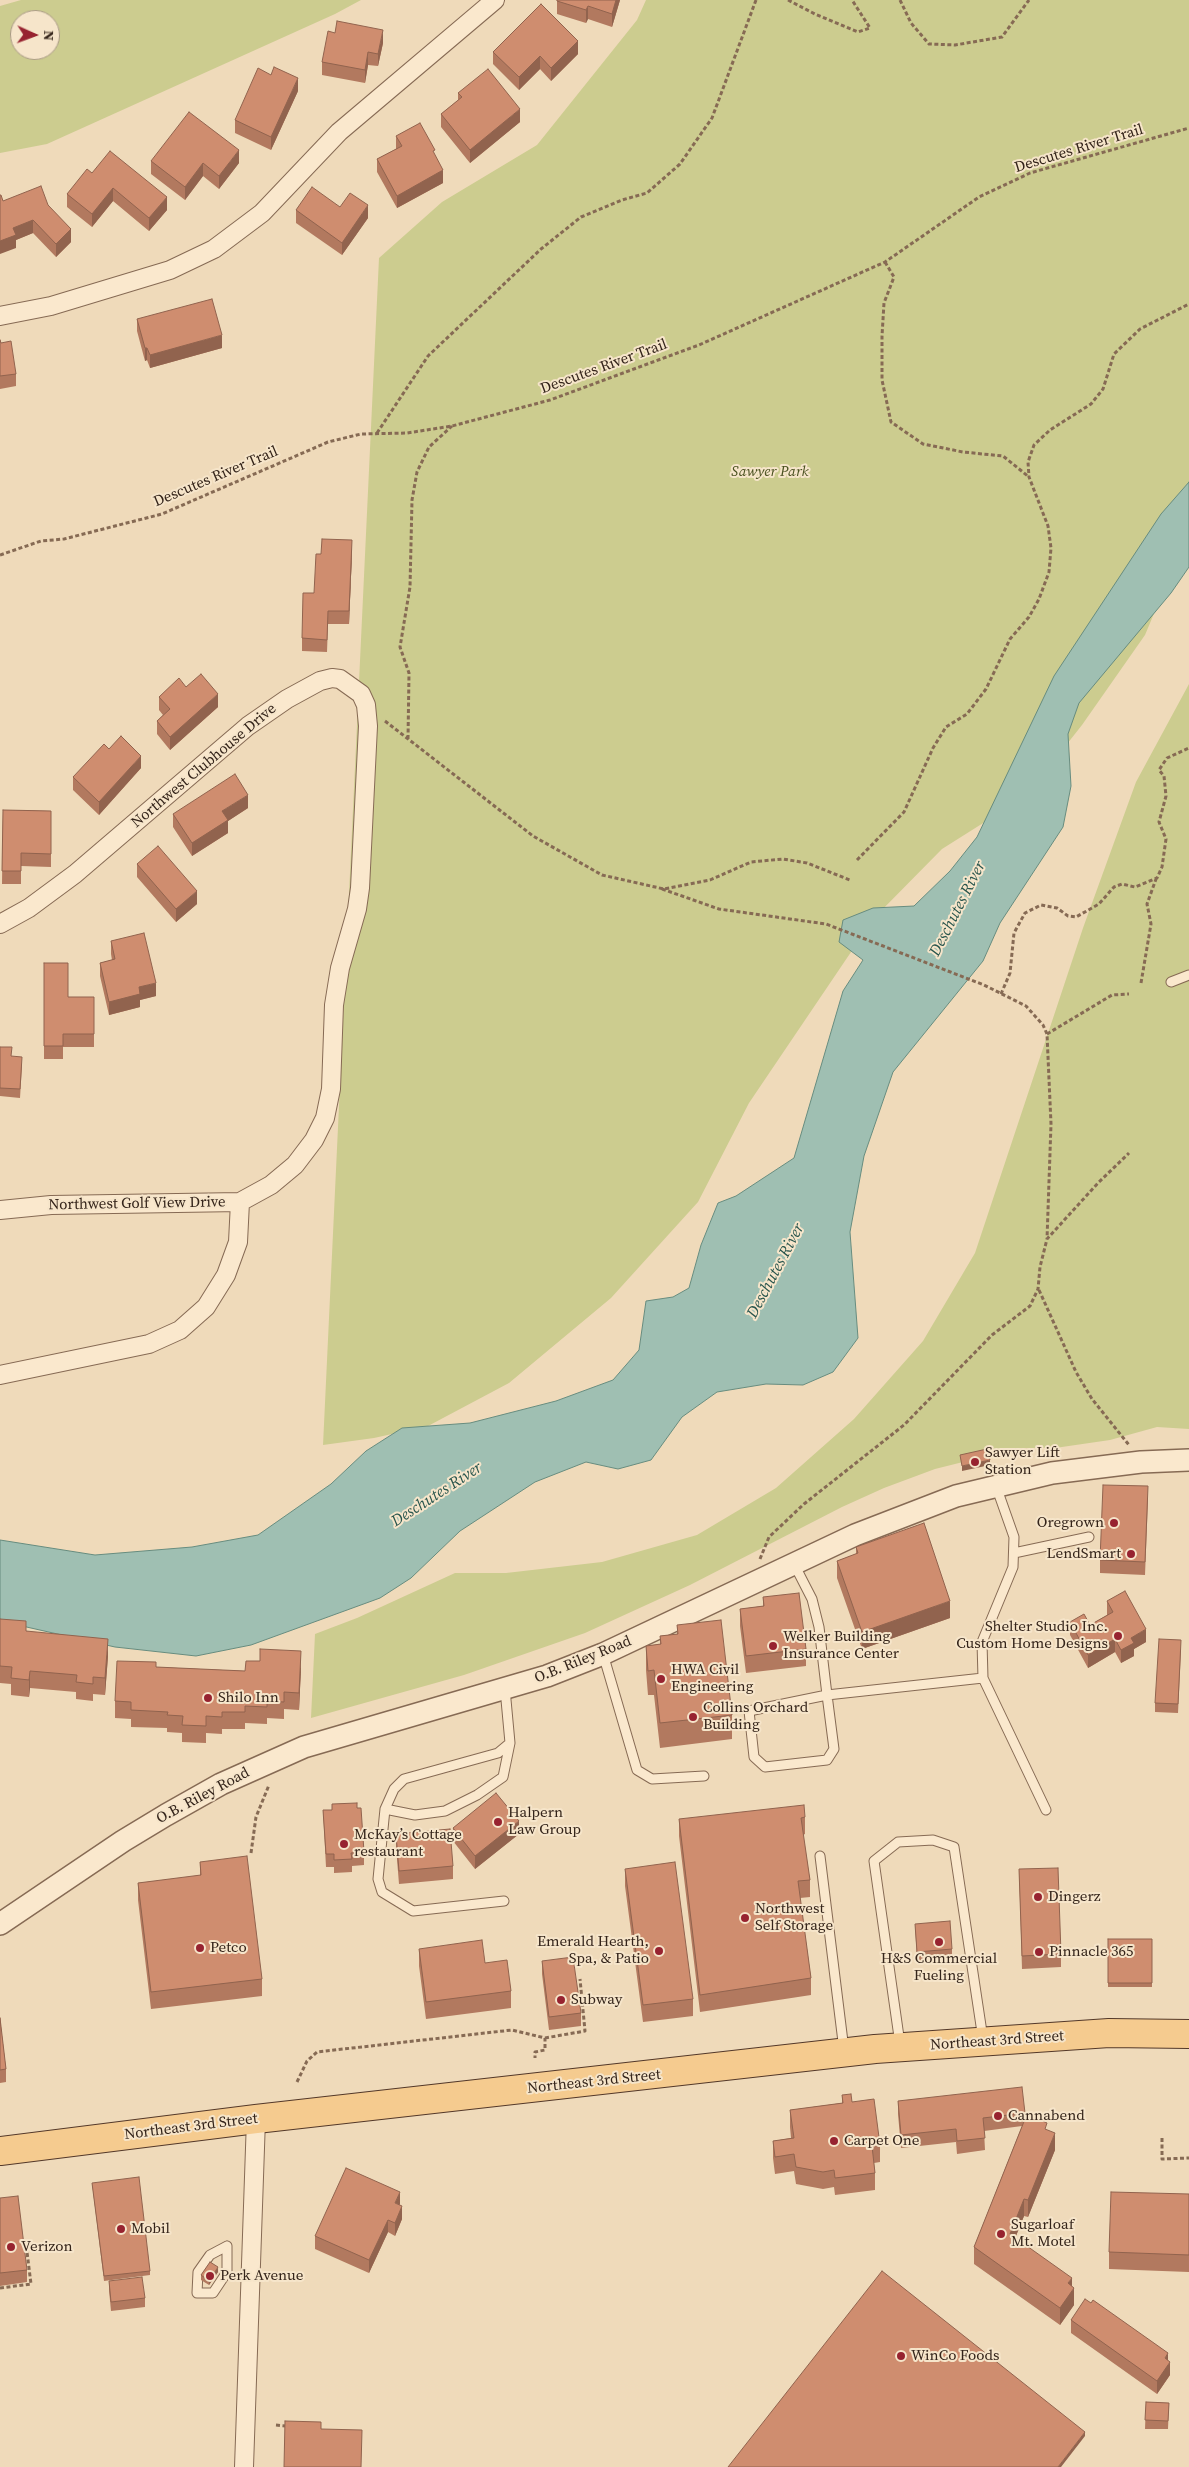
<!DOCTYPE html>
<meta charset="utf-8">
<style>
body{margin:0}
#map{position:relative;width:1189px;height:2467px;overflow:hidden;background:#efdaba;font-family:"Source Serif 4",serif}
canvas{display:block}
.north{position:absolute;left:10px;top:10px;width:50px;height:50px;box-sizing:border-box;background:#f6e5ca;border:1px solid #a89884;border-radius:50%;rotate:92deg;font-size:14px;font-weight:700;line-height:20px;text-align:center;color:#34241a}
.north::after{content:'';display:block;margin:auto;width:18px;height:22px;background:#972330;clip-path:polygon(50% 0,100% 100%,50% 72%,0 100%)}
</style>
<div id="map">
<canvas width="1189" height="2467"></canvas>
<div class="north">N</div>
</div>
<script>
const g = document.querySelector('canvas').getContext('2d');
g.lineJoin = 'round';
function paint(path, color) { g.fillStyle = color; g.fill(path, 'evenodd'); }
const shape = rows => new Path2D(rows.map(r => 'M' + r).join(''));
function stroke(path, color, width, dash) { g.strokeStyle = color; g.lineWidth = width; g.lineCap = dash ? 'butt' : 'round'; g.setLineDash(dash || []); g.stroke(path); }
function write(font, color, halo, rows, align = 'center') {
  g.font = font + ' "Source Serif 4",serif'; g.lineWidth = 4; g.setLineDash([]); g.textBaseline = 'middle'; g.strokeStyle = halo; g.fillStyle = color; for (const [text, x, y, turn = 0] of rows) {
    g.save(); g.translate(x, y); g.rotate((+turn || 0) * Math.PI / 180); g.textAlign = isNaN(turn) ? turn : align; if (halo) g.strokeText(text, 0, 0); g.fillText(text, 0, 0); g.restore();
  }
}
const green = shape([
 [21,0,361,0,335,14,47,144,0,153,0,6],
 [20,20,50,20,50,50,20,50],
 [646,0,1189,0,1189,509,1179,554,1145,635,1082,725,1026,796,942,849,874,918,749,1103,698,1202,611,1298,509,1383,428,1426,374,1438,323,1445,379,258,442,202,537,145,637,20],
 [1189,684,1189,1429,1157,1427,1110,1440,1055,1448,1019,1448,935,1469,884,1488,842,1507,690,1585,585,1633,464,1675,311,1718,315,1634,357,1618,455,1573,506,1573,602,1562,697,1535,776,1488,854,1419,923,1341,975,1253,1083,928,1136,782]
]);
const water = shape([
 [1189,482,1189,567,1171,593,1079,703,1068,734,1071,786,1063,827,1000,923,983,961,893,1072,864,1156,850,1232,858,1338,833,1372,803,1385,766,1384,717,1392,682,1417,651,1460,618,1469,586,1462,535,1482,460,1531,411,1578,380,1598,251,1645,196,1656,115,1647,0,1621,0,1540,95,1555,192,1547,258,1535,331,1484,366,1451,402,1428,470,1423,556,1401,613,1380,639,1350,646,1301,673,1297,689,1288,701,1245,718,1203,736,1196,794,1158,843,991,863,960,839,942,843,920,873,908,914,906,950,871,977,837,1054,676,1161,514,1189,482]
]);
const path = shape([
 [788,0,815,14,858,32,870,28,852,0],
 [900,0,911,23,929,44,955,45,1002,37,1029,0],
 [885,262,894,277,884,303,882,336,882,380,891,422,923,444,963,452,1003,456,1029,477],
 [377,433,428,356,541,249,581,217,622,200,647,193,680,164,712,118,756,0],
 [0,555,41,541,64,539,162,514,328,442,361,434,407,433,452,426,550,400,699,345,885,262,979,197,1030,173,1189,128],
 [385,721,533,836,602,875,664,889,710,880,751,862,783,859,807,863,850,880],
 [408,739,409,673,400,647,410,587,412,500,417,472,429,447,452,426],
 [857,860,904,812,933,748,946,727,967,714,986,689,1010,639,1029,617,1039,599,1049,572,1051,548,1048,526,1029,477,1028,462,1034,445,1050,430,1091,404,1103,389,1114,354,1140,329,1189,304],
 [662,889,719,909,826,924,984,985,1026,1006,1043,1025,1047,1034,1051,1124,1047,1239],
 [1141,983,1151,924,1147,904,1156,879],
 [1001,994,1010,973,1014,933,1025,913,1041,905,1057,908,1068,916,1076,917,1099,904,1114,887,1122,884,1135,887,1157,878,1162,867,1166,839,1159,822,1166,796,1164,776,1159,770,1167,758,1189,748],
 [1047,1034,1112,995,1129,994],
 [1039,1290,1076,1372,1092,1399,1129,1445],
 [760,1559,769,1537,804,1504,904,1425,992,1335,1030,1306,1038,1289,1040,1267,1047,1239,1098,1183,1129,1153],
 [251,1853,256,1817,269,1785],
 [545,2038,585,2031,580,1979],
 [297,2082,307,2061,317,2052,512,2030,545,2038,545,2050,535,2052,535,2058],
 [1162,2138,1162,2159,1189,2158],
 [0,2288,31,2284,26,2244],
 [276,2425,286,2426]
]);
const service = shape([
 [1171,982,1189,975],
 [996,1486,1014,1537,1013,1567,982,1642,983,1678,1046,1810],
 [1014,1553,1089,1537],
 [794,1564,812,1599,819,1627,827,1695,834,1749,827,1760,765,1767,754,1757,749,1711,827,1695,983,1678],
 [603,1654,637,1770,652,1779,704,1776],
 [385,1809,415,1815,445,1811,477,1795,503,1777,510,1743,505,1689],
 [820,1856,844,2050],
 [504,1901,413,1911,382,1892,378,1879,385,1809,394,1789,404,1779,498,1753,510,1743],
 [900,2044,874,1861,898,1842,933,1840,954,1847,983,2039],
 [227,2246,227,2272,213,2293,197,2293,198,2272,210,2255,227,2246]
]);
const minor = shape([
 [0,316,51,306,170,270,214,249,262,213,339,132,495,0],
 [0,924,29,908,75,874,248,726,287,699,320,681,332,678,340,679,361,694,366,705,368,726,360,888,357,909,340,968,334,1005,331,1089,325,1118,314,1140,295,1165,271,1185,240,1202,51,1205,0,1210],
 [0,1375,149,1344,180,1330,206,1307,226,1275,238,1242,240,1202],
 [244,2467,256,2119]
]);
const tertiary = shape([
 [0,1924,123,1841,166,1815,221,1784,304,1747,547,1676,603,1654,855,1535,956,1496,1052,1473,1141,1462,1189,1460]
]);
const primary = shape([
 [0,2151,256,2119,875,2049,1109,2033,1189,2034]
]);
const wall = shape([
 [557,0,620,0,612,27,588,19,586,23,557,14],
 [383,43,378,66,368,65,365,83,322,75,322,62],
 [493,52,578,54,551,81,540,69,519,90,493,64],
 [298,91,271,150,235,133,235,120],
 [458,93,520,122,470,163,441,127,441,114,458,100],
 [396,136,435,156,443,183,397,208,377,172,377,159,396,149],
 [151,161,239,163,219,189,203,176,185,200,151,174],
 [92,173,167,210,149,231,113,201,92,227,67,207,67,194],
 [3,201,48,205,71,242,56,257,33,233,16,240,16,248],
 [340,207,368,218,342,255,296,223,296,210],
 [137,319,222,348,150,368,147,360,145,361,137,331],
 [0,340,1,343,16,374,16,386,0,389],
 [352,553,349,624,328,624,327,652,302,651,302,638,314,593],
 [186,687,218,707,170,750,157,734,157,721,163,715,159,710,159,697],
 [109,749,141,768,99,815,73,790,73,777],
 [248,808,228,821,228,833,192,856,173,827,173,814],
 [3,810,51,811,51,867,21,866,21,884,2,884],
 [137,864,197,904,176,922,137,877],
 [111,941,156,996,140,1000,140,1007,109,1015,100,976,100,963,112,960,111,954],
 [44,963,68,997,94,997,94,1047,63,1047,63,1059,44,1059],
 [0,1047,22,1065,20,1098,0,1096],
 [1148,1499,1145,1575,1100,1573,1100,1560],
 [856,1547,950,1618,862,1649,837,1578,837,1561,856,1554],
 [763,1597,806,1649,806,1666,746,1673,740,1626,740,1609,763,1606],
 [1107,1601,1146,1642,1134,1649,1134,1656,1121,1663,1115,1652,1088,1668,1070,1635,1070,1622,1090,1625,1107,1615],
 [0,1619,26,1631,108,1656,105,1695,93,1694,93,1701,76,1699,76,1692,30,1688,29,1697,11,1695,11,1684,0,1683],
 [677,1625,732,1715,732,1739,660,1748,654,1695,648,1695,646,1670,646,1646,660,1644,660,1636,677,1634],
 [1181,1649,1178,1713,1155,1712,1155,1703],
 [156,1667,245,1671,301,1668,299,1710,284,1709,284,1719,267,1718,267,1724,245,1723,245,1729,222,1729,222,1734,206,1733,206,1743,182,1742,182,1733,167,1732,167,1728,131,1727,131,1719,115,1718,115,1701],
 [332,1804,357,1808,364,1852,364,1865,352,1866,352,1872,334,1873,334,1867,326,1867,323,1810,332,1810],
 [805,1817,805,1834,803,1835,810,1880,810,1897,800,1898,811,1978,811,1995,700,2012,679,1836,679,1819],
 [453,1828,519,1834,475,1869,453,1841],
 [396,1834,453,1866,453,1879,399,1884,396,1847],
 [200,1862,262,1979,262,1996,151,2009,138,1900,138,1883,200,1876],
 [625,1869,693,1999,693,2016,643,2022,625,1886],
 [1019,1869,1061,1954,1061,1967,1022,1969],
 [915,1924,952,1949,952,1958,917,1961],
 [1108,1939,1152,1939,1152,1987,1108,1987],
 [419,1949,485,1963,511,1991,511,2008,426,2019,419,1966],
 [542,1961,581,2013,581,2026,549,2030,542,1974],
 [0,2018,6,2069,6,2082,0,2083],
 [842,2095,852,2102,880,2145,880,2162,874,2163,875,2173,875,2190,835,2195,834,2187,823,2189,796,2184,794,2171,775,2174,773,2158,773,2141,791,2138,790,2127,790,2110,842,2103],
 [898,2101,1025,2113,1025,2119,1047,2130,1055,2150,1028,2217,1024,2216,1015,2238,1072,2286,1074,2305,1060,2325,974,2264,974,2247,1022,2126,984,2131,985,2150,957,2154,956,2142,901,2148,898,2114],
 [92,2183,150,2271,150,2275,104,2281],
 [1189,2194,1189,2272,1109,2269,1109,2252],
 [0,2198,27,2270,27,2282,0,2286],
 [400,2205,402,2219,395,2236,388,2232,369,2273,315,2249,315,2236],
 [218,2272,209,2285,201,2280,201,2275],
 [109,2281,145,2298,145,2307,111,2311,109,2290],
 [1091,2303,1168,2360,1170,2375,1157,2394,1071,2333,1071,2320],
 [1146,2402,1169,2403,1168,2429,1145,2429]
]);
const shadedWall = shape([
 [616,0,620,0,612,27,612,14],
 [588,6,588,19,586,23,586,10],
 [383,30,383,43,378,66,378,54],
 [578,41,578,54,551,81,551,68],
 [368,52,368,65,365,83,365,70],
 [540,56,540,69,519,90,519,77],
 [298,78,298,91,271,150,271,137],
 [520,109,520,122,470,163,470,150],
 [239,150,239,163,219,189,219,176],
 [203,163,203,176,185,200,185,187],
 [443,170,443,183,397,208,397,196],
 [113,188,113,201,92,227,92,214],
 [167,197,167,210,149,231,149,218],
 [368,205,368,218,342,255,342,243],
 [33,220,33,233,16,240,16,248,0,254,0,241,13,228],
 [71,229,71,242,56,257,56,244],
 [222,335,222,348,150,368,150,355],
 [145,348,147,348,147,360,145,361],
 [352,540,352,553,349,624,349,611],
 [218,694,218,707,170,750,170,737],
 [141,756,141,768,99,815,99,802],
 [248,795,248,808,228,821,228,833,192,856,192,843,222,811],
 [197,891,197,904,176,922,176,909],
 [156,983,156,996,140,1000,140,1007,109,1015,109,1002,139,987],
 [990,1460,990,1465,962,1471,962,1466],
 [950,1601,950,1618,862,1649,862,1632],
 [1146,1629,1146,1642,1134,1649,1134,1656,1121,1663,1121,1650,1131,1638],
 [108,1639,108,1656,105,1695,105,1678],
 [1115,1639,1115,1652,1088,1668,1088,1655],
 [301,1651,301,1668,299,1710,299,1693],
 [30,1671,30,1688,29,1697,29,1680],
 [519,1821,519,1834,475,1869,475,1856],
 [1055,2133,1055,2150,1028,2217,1028,2200],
 [400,2192,400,2205,395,2203],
 [1024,2199,1024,2216,1010,2251,1010,2234],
 [402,2206,402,2219,395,2236,395,2223],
 [388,2220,388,2232,369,2273,369,2260],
 [218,2267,218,2272,209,2285,209,2281],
 [1072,2278,1072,2291,1074,2288,1074,2305,1060,2325,1060,2308,1068,2283],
 [1168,2353,1168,2365,1170,2362,1170,2375,1157,2394,1157,2381,1165,2358],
 [1085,2432,1085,2436,1061,2467,1058,2467]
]);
const building = shape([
 [557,0,616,0,612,14,588,6,586,10,557,1,557,0],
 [541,4,578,41,551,68,540,56,519,77,493,52,541,4],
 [337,21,383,30,378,54,368,52,365,70,322,62,328,31,335,33,337,21],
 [274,67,298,78,271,137,235,120,258,68,271,75,274,67],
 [488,69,520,109,470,150,441,114,462,97,458,93,488,69],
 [189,112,239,150,219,176,203,163,185,187,151,161,189,112],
 [420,123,435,150,433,151,443,170,397,196,377,159,402,146,396,136,420,123],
 [110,151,167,197,149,218,113,188,92,214,67,194,87,169,92,173,110,151],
 [41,186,48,205,71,229,56,244,33,220,13,228,16,235,0,241,0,195,1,195,3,201,41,186],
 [312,187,340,207,350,193,368,205,342,243,296,210,312,187],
 [212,299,222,335,150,355,147,348,145,348,137,319,212,299],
 [0,340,1,343,11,341,16,374,0,376,0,340],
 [322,539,352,540,349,611,328,611,327,640,302,638,303,593,314,593,316,554,321,554,322,539],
 [201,674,218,694,170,737,157,721,170,709,159,697,179,678,186,687,201,674],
 [121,736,141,756,99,802,73,777,104,744,109,749,121,736],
 [235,774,248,795,222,811,228,820,192,843,173,814,235,774],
 [3,810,51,811,51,854,21,853,21,871,2,871,3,810],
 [158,846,197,891,176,909,137,864,158,846],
 [144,933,156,983,139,987,140,994,109,1002,100,963,115,959,111,941,144,933],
 [44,963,68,963,68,997,94,997,94,1034,63,1034,63,1046,44,1046,44,963],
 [0,1047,12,1047,11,1056,22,1057,20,1089,0,1088,0,1047],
 [987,1449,990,1460,962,1466,960,1455,987,1449],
 [1103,1485,1148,1486,1145,1562,1100,1560,1103,1485],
 [924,1523,950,1601,862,1632,837,1561,858,1553,856,1547,924,1523],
 [1125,1591,1146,1629,1131,1638,1134,1643,1121,1650,1115,1639,1088,1655,1070,1622,1084,1614,1090,1625,1113,1612,1107,1601,1125,1591],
 [799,1593,806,1649,746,1656,740,1609,764,1606,763,1597,799,1593],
 [0,1619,26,1621,26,1631,108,1639,105,1678,93,1677,93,1684,76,1682,77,1675,30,1671,29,1680,11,1678,12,1667,0,1666,0,1619],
 [721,1620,732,1715,660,1723,654,1670,648,1671,646,1646,661,1644,660,1636,678,1634,677,1625,721,1620],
 [1159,1639,1181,1640,1178,1704,1155,1703,1159,1639],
 [260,1649,301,1651,299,1693,284,1692,284,1702,267,1701,267,1707,245,1706,245,1712,222,1712,222,1717,206,1716,206,1726,182,1725,183,1716,167,1715,168,1712,131,1710,131,1702,115,1701,117,1661,156,1662,156,1667,245,1671,246,1661,260,1661,260,1649],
 [496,1793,519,1821,475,1856,453,1828,496,1793],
 [357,1803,357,1808,361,1808,364,1852,351,1853,352,1859,334,1860,334,1854,326,1854,323,1810,332,1810,332,1804,357,1803],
 [804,1805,805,1817,801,1818,810,1880,798,1881,811,1978,700,1995,679,1819,804,1805],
 [450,1829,453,1866,399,1871,396,1834,450,1829],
 [247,1856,262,1979,151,1992,138,1883,201,1875,200,1862,247,1856],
 [675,1862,693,1999,643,2005,625,1869,675,1862],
 [1058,1868,1061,1954,1022,1956,1019,1869,1058,1868],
 [950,1921,952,1949,917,1952,915,1924,950,1921],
 [1108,1939,1152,1939,1152,1983,1108,1983,1108,1939],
 [482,1940,485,1963,507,1960,511,1991,426,2002,419,1949,482,1940],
 [573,1957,581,2013,549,2017,542,1961,573,1957],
 [0,2018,6,2069,0,2070,0,2018],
 [1022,2087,1025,2113,983,2118,985,2138,957,2141,956,2129,901,2135,898,2101,1022,2087],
 [851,2094,852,2102,874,2099,880,2145,872,2146,875,2173,835,2178,834,2170,823,2172,796,2167,794,2154,775,2157,773,2141,794,2138,790,2110,843,2103,842,2095,851,2094],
 [1027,2114,1047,2123,1045,2129,1055,2133,1028,2200,1024,2199,1010,2234,1072,2278,1068,2283,1074,2288,1060,2308,974,2247,1027,2114],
 [346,2168,400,2192,395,2203,402,2206,395,2223,388,2220,369,2260,315,2236,346,2168],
 [139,2177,150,2271,104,2276,92,2183,139,2177],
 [1111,2192,1189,2194,1189,2255,1109,2252,1111,2192],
 [18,2196,27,2270,0,2273,0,2198,18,2196],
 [210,2262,218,2267,209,2281,201,2275,210,2262],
 [882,2271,1085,2432,1058,2467,728,2467,882,2271],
 [142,2277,145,2298,111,2302,109,2281,142,2277],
 [1085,2299,1091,2303,1093,2300,1168,2353,1165,2358,1170,2362,1157,2381,1071,2320,1085,2299],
 [1146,2402,1169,2403,1168,2421,1145,2420,1146,2402],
 [285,2421,321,2422,321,2429,362,2430,361,2467,284,2467,285,2421]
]);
const markers = [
 [975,1462,5,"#972330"],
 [1114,1523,5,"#972330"],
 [1131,1554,5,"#972330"],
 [1118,1636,5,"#972330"],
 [773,1646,5,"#972330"],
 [661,1679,5,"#972330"],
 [208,1698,5,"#972330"],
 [693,1717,5,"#972330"],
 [498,1822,5,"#972330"],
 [344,1844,5,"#972330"],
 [1038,1897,5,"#972330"],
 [745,1918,5,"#972330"],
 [939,1942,5,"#972330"],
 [200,1948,5,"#972330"],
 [659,1951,5,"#972330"],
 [1039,1952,5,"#972330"],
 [561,2000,5,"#972330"],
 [998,2116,5,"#972330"],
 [834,2141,5,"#972330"],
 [121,2229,5,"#972330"],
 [1001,2234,5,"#972330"],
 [11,2247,5,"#972330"],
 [210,2276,5,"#972330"],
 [901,2356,5,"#972330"]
];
const streetNames = [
 ["Descutes River Trail",1079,149,-17],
 ["Descutes River Trail",604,367,-20],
 ["Descutes River Trail",216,477,-23],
 ["Northwest Clubhouse Drive",204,766,-40],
 ["Northwest Golf View Drive",137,1204,-1],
 ["O.B. Riley Road",583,1660,-22],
 ["O.B. Riley Road",203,1796,-28],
 ["Northeast 3rd Street",997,2041,-4],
 ["Northeast 3rd Street",594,2082,-6],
 ["Northeast 3rd Street",191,2127,-7]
];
const parkNames = [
 ["Sawyer Park",770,472]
];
const poiNames = [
 ["Sawyer Lift",985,1453],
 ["Station",985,1470],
 ["Oregrown",1104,1523,"right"],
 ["LendSmart",1121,1554,"right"],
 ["Shelter Studio Inc.",1108,1627,"right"],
 ["Custom Home Designs",1108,1644,"right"],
 ["Welker Building",783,1637],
 ["Insurance Center",783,1654],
 ["HWA Civil",671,1670],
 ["Engineering",671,1687],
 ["Shilo Inn",218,1698],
 ["Collins Orchard",703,1708],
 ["Building",703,1725],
 ["Halpern",508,1813],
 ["Law Group",508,1830],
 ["McKay’s Cottage",354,1835],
 ["restaurant",354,1852],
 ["Dingerz",1048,1897],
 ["Northwest",755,1909],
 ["Self Storage",755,1926],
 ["Emerald Hearth,",649,1942,"right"],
 ["Spa, & Patio",649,1959,"right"],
 ["Petco",210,1948],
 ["Pinnacle 365",1049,1952],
 ["H&S Commercial",939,1959,"center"],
 ["Fueling",939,1976,"center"],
 ["Subway",571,2000],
 ["Cannabend",1008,2116],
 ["Carpet One",844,2141],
 ["Sugarloaf",1011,2225],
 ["Mt. Motel",1011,2242],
 ["Mobil",131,2229],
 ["Verizon",21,2247],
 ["Perk Avenue",220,2276],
 ["WinCo Foods",911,2356]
];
const waterNames = [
 ["Deschutes River",958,909,-63],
 ["Deschutes River",776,1271,-62],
 ["Deschutes River",437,1495,-33]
];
paint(green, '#cccc8f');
paint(water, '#9fbfb2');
stroke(water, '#678c7f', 1);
stroke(service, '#866a54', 11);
stroke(minor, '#866a54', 20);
stroke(tertiary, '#866a54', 24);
stroke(primary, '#533829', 30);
stroke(path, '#866a54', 3, [4, 2.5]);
stroke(service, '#fae8cd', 9);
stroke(minor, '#fae8cd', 18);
stroke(tertiary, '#fae8cd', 21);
stroke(primary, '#f5cb8f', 28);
paint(wall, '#b2795f');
paint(shadedWall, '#91634e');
paint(building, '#cf8d6f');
stroke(building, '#91634e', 1);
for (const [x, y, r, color] of markers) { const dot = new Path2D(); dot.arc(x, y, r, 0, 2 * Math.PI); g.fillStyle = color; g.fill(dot); stroke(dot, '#f6e5ca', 2); }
write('15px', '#34241a', '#f6e5ca', streetNames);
write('italic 15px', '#4a5120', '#f6e5ca', parkNames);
write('15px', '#34241a', '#f6e5ca', poiNames, 'left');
write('italic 16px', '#28554d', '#f6e5ca', waterNames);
</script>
